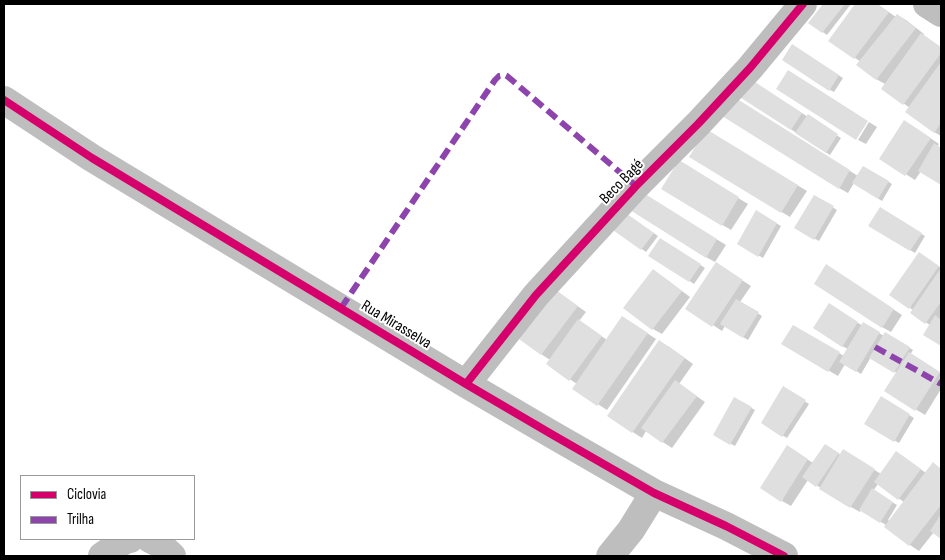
<!DOCTYPE html>
<meta charset="utf-8">
<style>
body{margin:0}
#map{position:relative;width:945px;height:560px;overflow:hidden;background:#fff;font-family:"Sofia Sans Condensed",sans-serif}
canvas{display:block}
.frame{position:absolute;inset:0;border:5px solid #000;pointer-events:none}
.legend{position:absolute;left:20px;top:475px;width:175px;height:65px;box-sizing:border-box;background:#fff;border:1px solid #999;margin:0;padding:6px 9px;list-style:none;font-size:15px;color:#000}
.legend li{display:flex;align-items:center;gap:10px;height:25px}
.legend b{width:25px;border:1px solid #999}
</style>
<div id="map">
<canvas width="945" height="560"></canvas>
<div class="frame"></div>
<ul class="legend">
<li><b style="height:6px;background:#d6006c"></b>Ciclovia</li>
<li><b style="height:6px;background:#8e44ad"></b>Trilha</li>
</ul>
</div>
<script>
const g = document.querySelector('canvas').getContext('2d');
g.lineJoin = 'round';
function paint(path, color) { g.fillStyle = color; g.fill(path, 'evenodd'); }
const shape = rows => new Path2D(rows.map(r => 'M' + r).join(''));
function stroke(path, color, width, dash) { g.strokeStyle = color; g.lineWidth = width; g.lineCap = dash ? 'butt' : 'round'; g.setLineDash(dash || []); g.stroke(path); }
function write(font, color, halo, rows, align = 'center') {
  g.font = font + ' "Sofia Sans Condensed",sans-serif'; g.lineWidth = 4; g.setLineDash([]); g.textBaseline = 'middle'; g.strokeStyle = halo; g.fillStyle = color; for (const [text, x, y, turn = 0] of rows) {
    g.save(); g.translate(x, y); g.rotate((+turn || 0) * Math.PI / 180); g.textAlign = isNaN(turn) ? turn : align; if (halo) g.strokeText(text, 0, 0); g.fillText(text, 0, 0); g.restore();
  }
}
const shadow = shape([
 [825,4,851,4,827,35,810,23],
 [857,4,877,4,896,17,897,15,906,20,924,34,923,36,941,48,941,136,934,132,910,108,882,88,885,84,876,79,861,62,830,41],
 [793,46,843,78,834,92,830,90],
 [758,85,841,138,830,155,739,95],
 [743,104,858,176,864,167,892,184,882,201,854,183,848,193,839,188],
 [869,122,877,127,866,144,858,140],
 [914,127,939,144,937,147,941,149,941,184,921,171,915,180,880,158],
 [707,131,807,191,790,217,690,157],
 [679,162,748,204,731,230,663,189],
 [815,196,837,210,819,241,796,228],
 [651,199,726,245,715,262,706,257],
 [880,209,925,236,915,253,870,226],
 [757,212,781,226,763,258,739,244],
 [627,215,658,236,646,252,612,228],
 [661,240,705,268,694,284,650,255],
 [928,259,941,268,941,345,925,334,930,325,911,313,913,310,910,308],
 [725,269,751,286,740,302,762,316,748,340,725,326,722,331,713,325],
 [835,271,902,315,891,332,882,327],
 [662,276,690,297,662,334,653,329],
 [549,286,586,312,579,321,607,340,632,323,656,339,607,410,574,389,577,384,547,364,550,360,541,354],
 [829,305,863,326,864,324,884,336,886,334,913,350,910,355,941,374,941,389,925,415,886,391,897,373,871,357,861,374,845,364,838,376,783,344,793,326,844,356,848,349,842,346],
 [668,346,693,364,679,384,705,402,672,448,646,431,642,438,608,416],
 [784,388,809,404,787,438,762,423],
 [881,398,914,418,899,443,866,423],
 [735,399,755,410,735,446,714,435],
 [825,445,841,455,844,451,881,474,901,455,926,473,933,464,941,469,941,537,934,532,919,551,910,545,885,526,886,525,861,510,860,512,851,507,808,480,791,506,782,501,796,452,813,463],
 [878,484,904,502,890,521,888,520,897,505,873,491]
]);
const building = shape([
 [823,4,845,4,822,33,808,23],
 [855,4,877,4,889,12,854,59,828,41],
 [897,14,916,28,876,80,856,65],
 [921,33,941,47,941,53,903,105,881,89],
 [792,44,839,75,829,91,782,60],
 [941,62,941,123,934,133,905,112],
 [788,70,868,121,856,140,776,89],
 [749,78,802,113,791,130,738,96],
 [734,97,850,170,839,189,722,116],
 [808,114,838,134,826,153,795,133],
 [904,120,931,138,905,176,879,159],
 [706,129,798,185,781,213,689,157],
 [934,143,941,148,941,185,918,171],
 [679,160,739,197,722,226,661,189],
 [863,166,889,181,878,199,852,183],
 [642,192,717,239,706,258,630,210],
 [814,195,834,206,814,240,794,228],
 [880,207,922,233,910,251,868,226],
 [756,210,777,223,758,257,737,244],
 [623,211,654,233,641,250,610,228],
 [660,238,701,264,689,282,648,256],
 [919,252,939,266,909,309,889,295],
 [716,262,743,280,712,327,685,309],
 [826,264,894,309,882,328,814,284],
 [941,268,941,302,925,324,910,313],
 [653,269,682,291,652,330,623,308],
 [549,285,578,306,541,355,512,334],
 [736,299,759,312,743,338,720,324],
 [829,303,858,322,842,347,813,328],
 [935,315,941,320,941,346,923,335],
 [622,316,648,333,597,406,572,389],
 [578,319,602,336,569,381,546,364],
 [863,322,880,332,856,372,839,362],
 [793,325,840,352,828,372,781,344],
 [885,332,910,347,894,373,869,358],
 [659,340,685,358,632,433,607,416],
 [909,352,940,372,915,411,884,391],
 [675,380,697,396,662,443,641,428],
 [783,386,806,400,782,437,761,423],
 [881,396,910,414,894,442,864,424],
 [734,397,752,407,730,445,713,435],
 [825,444,839,453,816,487,802,477],
 [787,445,808,459,781,502,760,488],
 [843,449,875,469,850,508,819,489],
 [896,451,921,469,898,500,874,482],
 [933,462,941,469,941,505,909,546,884,527],
 [872,488,893,502,880,523,859,510],
 [941,514,941,539,930,531]
]);
const minor = shape([
 [927,4,941,13],
 [4,100,92,158,466,384,553,435,654,493,726,526,784,556],
 [466,384,536,295,636,186,698,124,750,68,803,4],
 [150,539,158,543,172,556],
 [102,556,125,540,130,539],
 [610,556,631,530,654,493]
]);
const quiet = shape([
 [341,308,495,80,499,76,505,75,507,76,636,186],
 [875,347,941,384]
]);
const cycleway = shape([
 [4,100,92,158,466,384,553,435,654,493,726,526,784,556],
 [466,384,536,295,636,186,698,124,750,68,803,4]
]);
const streetNames = [
 ["Beco Bagé",622,182,-46],
 ["Rua Mirasselva",396,325,31]
];
paint(shadow, '#0003');
paint(building, '#dfdfdf');
stroke(minor, '#bebebe', 28);
stroke(quiet, '#8e44ad', 6, [12, 6]);
stroke(cycleway, '#d6006c', 8);
write('16px', '#000', '#fff', streetNames);
</script>
